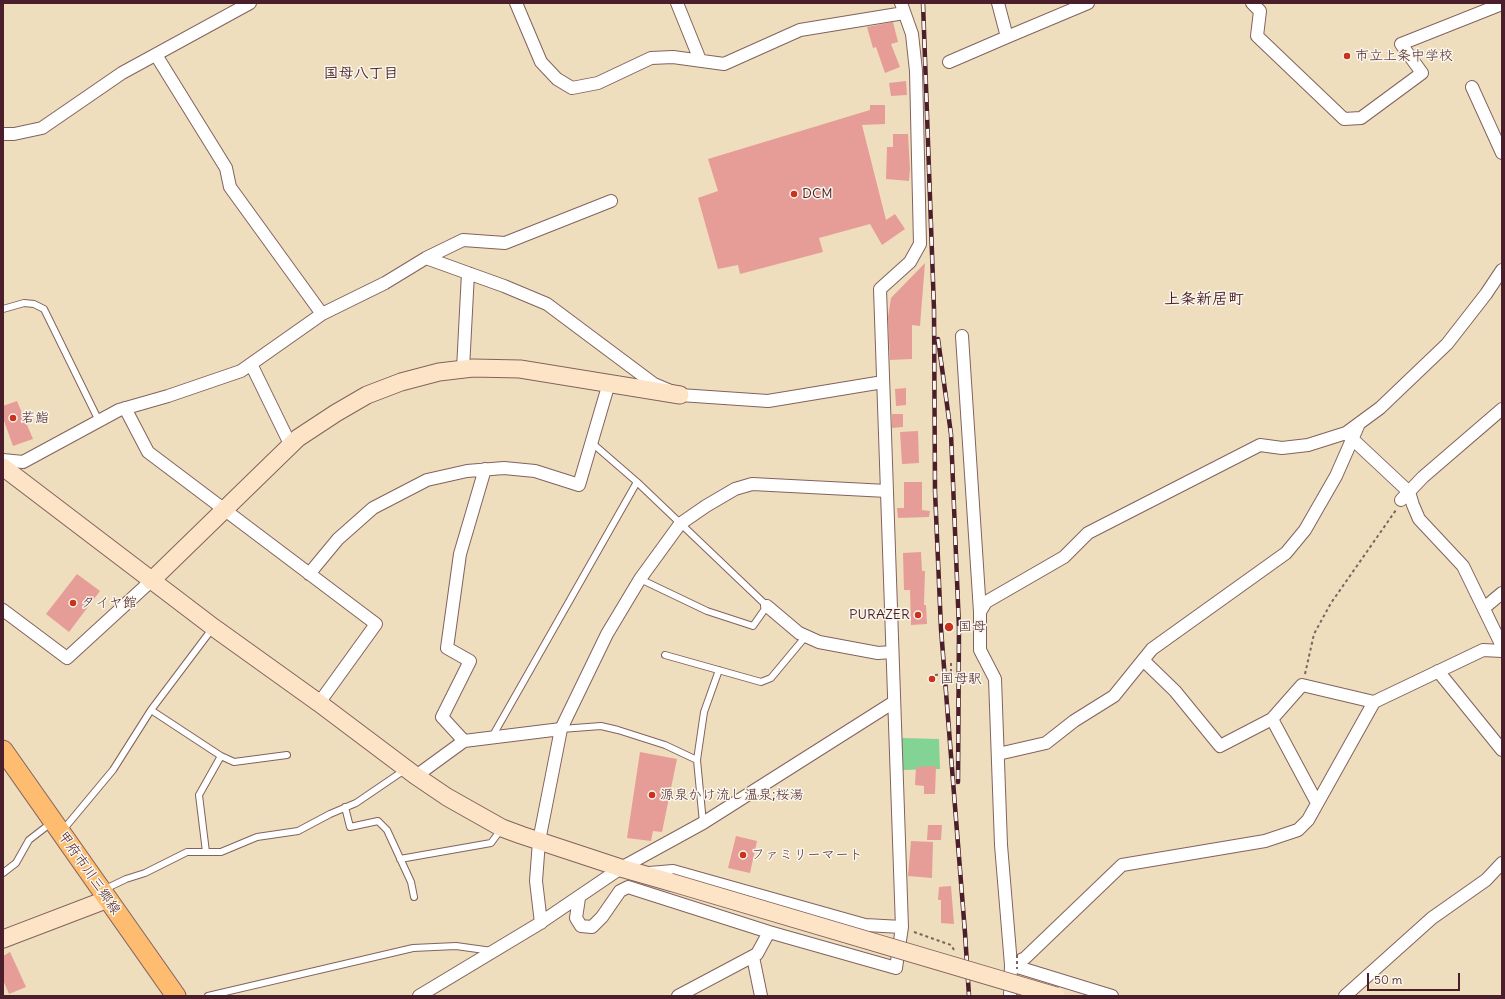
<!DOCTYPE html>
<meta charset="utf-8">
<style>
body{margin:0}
#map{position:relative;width:1505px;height:999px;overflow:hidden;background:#eedebd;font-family:Delius,sans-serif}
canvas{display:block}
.frame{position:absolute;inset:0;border:4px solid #4a1f2b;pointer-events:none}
.scale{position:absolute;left:1367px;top:973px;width:93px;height:18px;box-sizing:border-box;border:2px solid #4a1f2b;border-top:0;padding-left:5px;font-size:12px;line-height:14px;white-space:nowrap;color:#4a1f2b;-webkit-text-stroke:3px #fbf7ec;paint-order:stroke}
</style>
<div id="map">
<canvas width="1505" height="999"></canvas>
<div class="frame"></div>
<div class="scale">50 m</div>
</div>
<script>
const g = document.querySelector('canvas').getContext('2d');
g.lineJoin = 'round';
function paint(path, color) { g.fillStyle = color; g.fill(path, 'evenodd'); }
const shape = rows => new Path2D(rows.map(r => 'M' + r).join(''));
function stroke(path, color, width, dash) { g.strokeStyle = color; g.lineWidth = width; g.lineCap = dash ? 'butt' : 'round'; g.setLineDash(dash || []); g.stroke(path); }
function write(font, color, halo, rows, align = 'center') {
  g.font = font + ' Delius,"Klee One",sans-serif'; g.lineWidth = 3; g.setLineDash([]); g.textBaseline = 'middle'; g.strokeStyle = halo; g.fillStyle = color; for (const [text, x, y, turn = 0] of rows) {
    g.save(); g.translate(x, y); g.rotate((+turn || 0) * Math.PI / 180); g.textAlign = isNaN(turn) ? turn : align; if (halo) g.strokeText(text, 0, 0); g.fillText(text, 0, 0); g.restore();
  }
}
const green = shape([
 [901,738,939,739,940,769,903,770]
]);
const building = shape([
 [893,22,898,42,891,44,900,67,885,73,876,47,873,48,867,27],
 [906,81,907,95,891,96,889,83],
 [870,105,885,105,885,124,862,125,886,220,895,214,905,229,882,245,870,224,819,238,823,252,740,274,738,265,718,269,698,198,718,191,708,159,870,110],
 [893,134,908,134,910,169,909,181,886,179,887,147,893,147],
 [925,263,920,326,912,325,912,359,890,360,888,317,891,298],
 [906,388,906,405,896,406,895,389],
 [17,401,33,439,13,446,3,418,3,406],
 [892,414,903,414,903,427,892,428],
 [918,431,919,463,902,464,900,432],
 [904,482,922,482,922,510,930,511,929,517,898,518,897,508,904,508],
 [921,552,922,571,925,571,924,605,926,605,927,624,911,625,910,590,904,590,903,553],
 [77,574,100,591,69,632,46,614],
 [640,752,677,759,662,832,653,831,651,841,627,838],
 [936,766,935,794,924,794,924,786,915,785,916,767],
 [928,825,942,825,941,840,927,840],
 [736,836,757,841,750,873,728,868],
 [911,841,933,842,932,878,908,876],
 [951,886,954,924,941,923,941,900,938,900,939,887],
 [10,952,26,987,9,994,3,980,3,956]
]);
const path = shape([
 [1305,674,1314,634,1331,603,1396,510],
 [935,675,951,674,951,660],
 [914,932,951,945,954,950]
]);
const lane = shape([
 [3,309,24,303,34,304,44,309,99,421],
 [592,443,637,482,767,606,753,626,707,611,640,579],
 [665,655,761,682,771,678,806,636],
 [151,710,221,756,234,762,287,755],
 [561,729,601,726,618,730,665,745,697,760,703,823],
 [492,737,637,482],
 [697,760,704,712,719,670],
 [345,807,350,827,378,821,387,830,411,882,414,897],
 [63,830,113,770,151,710,212,629],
 [206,852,199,795,221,756],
 [400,859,491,843,502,828],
 [3,873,16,863,29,840,51,823],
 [103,890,126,879,145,873,187,852,221,852,257,837,298,831,330,814,356,803,406,769],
 [208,996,413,948,456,946,492,951]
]);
const street = shape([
 [516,3,541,62,557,79,572,88,598,83,651,58,673,57,724,64,800,30,904,13],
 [677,3,700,60],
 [998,3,1007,37,1088,3],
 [1252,3,1260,11,1257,36,1344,119,1361,118,1422,73,1401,44,1502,4],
 [156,55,226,168,230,187,322,314],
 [949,62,1007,37],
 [1472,87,1502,153],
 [3,134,14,134,42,128,122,73,250,3],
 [426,258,504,286,547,304,654,384,680,395,768,401,883,382],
 [962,336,980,612],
 [251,364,291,446],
 [463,369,468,273],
 [125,408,148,452,376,624,319,703],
 [1347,434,1409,492,1413,505,1419,519,1463,566,1502,646],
 [3,460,23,462,119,410,168,396,241,371,322,314,385,283,426,258,463,240,505,243,611,201],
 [1401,500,1423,477,1502,409],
 [309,574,338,539,373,508,427,480,467,471,504,468,535,471,579,485,609,383],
 [767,606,799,633,819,642,878,653,892,652],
 [1484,608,1502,593],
 [3,610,67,658,151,581],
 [1143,660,1175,691,1220,746,1272,719,1302,685,1374,702],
 [1438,671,1502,750],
 [1272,719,1317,803],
 [464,741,442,717,470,661,447,648,460,554,485,469],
 [998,754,1046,743,1074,721,1114,696,1152,649,1286,553,1305,530,1336,476,1358,426],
 [416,776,464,741,561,729],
 [649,873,673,871,865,925,902,927],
 [579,898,576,918,581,926,592,927,602,917,620,891,628,887,769,932,896,968,902,927,880,289,910,262,920,244,916,71,912,34,901,3],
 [541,923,536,881,539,841,561,729,607,634,640,579,680,524,706,506,735,489,752,484,887,491],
 [753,957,761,996],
 [1011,965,1025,958,1122,865,1265,841,1298,830,1308,820,1374,702,1483,650,1502,651],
 [1011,965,1112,996],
 [419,996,537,925,621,868,703,823,894,702],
 [678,996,757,954,769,932],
 [1010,996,1011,965,1001,845,995,679,980,650,980,612,986,602,1064,557,1088,533,1260,445,1282,448,1308,445,1346,433,1380,408,1447,344,1486,294,1502,270],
 [1345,996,1432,918,1486,880,1502,863]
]);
const secondary = shape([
 [3,467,213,627,319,703,416,776,447,797,502,828,521,835,621,868,670,882],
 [151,581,298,438,336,413,367,395,401,382,439,372,473,368,520,369,680,395],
 [3,939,108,899]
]);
const primary = shape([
 [3,750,176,996]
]);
const rail = shape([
 [923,3,934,309,935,491,941,629,965,933,969,996],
 [938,339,951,434,959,628,958,782]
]);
const pathBridge = shape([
 [1017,955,1017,969]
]);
const secondaryBridge = shape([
 [670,882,1056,996]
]);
const markers = [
 [1347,56,4,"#c8321e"],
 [794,194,4,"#c8321e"],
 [13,418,4,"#c8321e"],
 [73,603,4,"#c8321e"],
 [918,615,4,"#c8321e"],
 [949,627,5,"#c8321e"],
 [932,679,4,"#c8321e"],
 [652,795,4,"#c8321e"],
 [743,855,4,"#c8321e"]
];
const poiNames = [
 ["市立上条中学校",1355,56],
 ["DCM",802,194],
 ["若鮨",21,418],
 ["タイヤ館",81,603],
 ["PURAZER",910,615,"right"],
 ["国母",958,627],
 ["国母駅",940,679],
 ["源泉かけ流し温泉;桜湯",660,795],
 ["ファミリーマート",751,855]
];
const streetNames = [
 ["甲府市川三郷線",89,873,55]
];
const neighbourhoodNames = [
 ["国母八丁目",361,74]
];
const quarterNames = [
 ["上条新居町",1204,299]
];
paint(green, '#82d394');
paint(building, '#e69d97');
stroke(lane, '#83625e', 8);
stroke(street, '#83625e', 14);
stroke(secondary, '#83625e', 19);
stroke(primary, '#83625e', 21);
stroke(path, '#83625e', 2, [3, 3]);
stroke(lane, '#fff', 6);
stroke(street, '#fff', 12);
stroke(secondary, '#fee4c6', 17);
stroke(primary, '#fdbc70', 19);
stroke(rail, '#4a1f2b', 4.5);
stroke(rail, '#fbf7ec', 3, [9]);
stroke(secondaryBridge, '#83625e', 19, []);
stroke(pathBridge, '#83625e', 2, [3, 3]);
stroke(secondaryBridge, '#fee4c6', 17);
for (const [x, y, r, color] of markers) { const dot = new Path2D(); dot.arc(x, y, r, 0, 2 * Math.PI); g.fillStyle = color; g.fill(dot); stroke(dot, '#fbf7ec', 1.5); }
write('14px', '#4a1f2b', '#fbf7ec', poiNames, 'left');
write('14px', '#4a1f2b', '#fbf7ec', streetNames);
write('bold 15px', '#4a1f2b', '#fbf7ec', neighbourhoodNames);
write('bold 16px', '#4a1f2b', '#fbf7ec', quarterNames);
</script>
